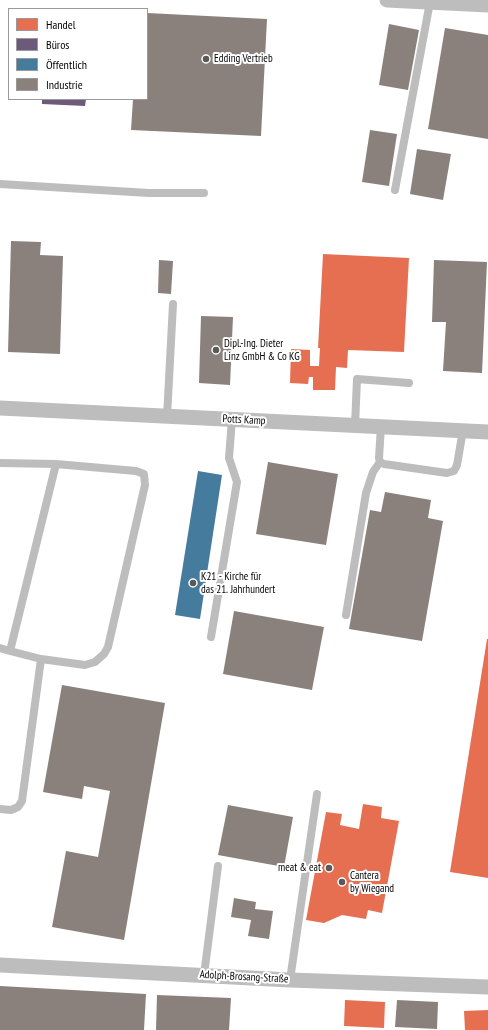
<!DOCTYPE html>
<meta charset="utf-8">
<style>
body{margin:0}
#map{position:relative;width:488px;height:1030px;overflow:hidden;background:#fff;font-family:"PT Sans Narrow",sans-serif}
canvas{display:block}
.legend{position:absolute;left:8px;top:8px;width:140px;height:92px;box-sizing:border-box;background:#fff;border:1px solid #999;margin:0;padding:5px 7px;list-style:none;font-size:12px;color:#000}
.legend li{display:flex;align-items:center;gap:8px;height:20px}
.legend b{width:20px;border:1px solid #999}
</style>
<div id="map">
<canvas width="488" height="1030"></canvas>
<ul class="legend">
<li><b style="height:11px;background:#e76f51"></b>Handel</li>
<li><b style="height:11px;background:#6d597a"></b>Büros</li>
<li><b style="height:11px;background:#457b9d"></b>Öffentlich</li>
<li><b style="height:11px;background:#8a817c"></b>Industrie</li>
</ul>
</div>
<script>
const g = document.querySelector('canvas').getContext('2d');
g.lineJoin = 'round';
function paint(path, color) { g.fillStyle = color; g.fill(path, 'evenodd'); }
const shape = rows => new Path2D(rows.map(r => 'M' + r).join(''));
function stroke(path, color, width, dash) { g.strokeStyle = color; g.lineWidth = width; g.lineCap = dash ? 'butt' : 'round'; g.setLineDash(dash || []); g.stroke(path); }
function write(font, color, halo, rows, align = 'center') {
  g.font = font + ' "PT Sans Narrow",sans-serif'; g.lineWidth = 4; g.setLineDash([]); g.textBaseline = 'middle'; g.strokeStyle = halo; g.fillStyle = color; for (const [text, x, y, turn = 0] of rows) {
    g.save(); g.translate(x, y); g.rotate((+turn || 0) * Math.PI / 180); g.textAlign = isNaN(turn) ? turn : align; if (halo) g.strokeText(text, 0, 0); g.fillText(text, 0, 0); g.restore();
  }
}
const shops = shape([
 [323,254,409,258,404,352,348,350,347,368,336,367,335,390,313,390,313,377,309,377,308,384,290,383,291,349,310,350,310,366,319,366,320,348,318,348],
 [487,639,488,639,488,878,450,872],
 [363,804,382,807,381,818,399,821,382,913,368,910,366,919,342,915,324,923,306,920,326,812,342,814,340,825,359,829],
 [345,1000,385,1002,384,1028,344,1026],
 [488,1010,488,1030,465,1030,464,1011]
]);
const offices = shape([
 [42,99,86,99,85,106,42,104]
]);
const public = shape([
 [198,471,222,475,200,619,175,615]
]);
const industry = shape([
 [147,13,267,19,261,136,131,130,133,99,147,99],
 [389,24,419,30,408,90,379,85],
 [445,28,488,35,488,139,428,129],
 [370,130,397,134,389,186,362,182],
 [417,149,451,154,443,200,410,194],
 [11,241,41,242,40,255,63,256,60,354,8,352],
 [159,260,173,261,171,294,158,293],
 [434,260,487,262,482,373,443,371,446,322,432,322],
 [201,316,233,317,230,385,199,383],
 [268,462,338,474,326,545,256,534],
 [385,492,431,500,428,518,443,521,422,641,349,629,370,510,381,512],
 [234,611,324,627,312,690,223,674],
 [62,685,165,703,124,940,52,927,66,851,98,857,110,791,84,786,82,799,43,792],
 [228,805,293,817,284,867,218,855],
 [234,898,256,902,255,909,273,911,269,939,248,936,251,920,231,917],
 [0,986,146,994,144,1030,0,1030],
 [157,995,231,998,229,1030,156,1030],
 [397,1000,438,1002,437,1029,395,1027]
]);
const lane = shape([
 [0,184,149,193,204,193],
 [395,190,430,2],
 [167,417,173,304],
 [355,426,357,379,409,383],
 [381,426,379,458,380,462,384,464,447,473,454,471,457,465,463,430],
 [0,463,56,464,136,471,144,474,145,485,108,647,104,654,95,662,85,665,41,659,22,801,18,807,11,810,0,809],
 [346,615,366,493,373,472,380,462],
 [211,637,237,482,229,458,232,419],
 [0,648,10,651],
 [41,659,10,651,56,464],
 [204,975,218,866],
 [290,980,317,794]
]);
const street = shape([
 [387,0,488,5],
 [0,408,488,432],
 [0,965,290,980,488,987]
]);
const markers = [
 [206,59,4,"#595959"],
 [216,350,4,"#595959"],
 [193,583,4,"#595959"],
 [329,868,4,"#595959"],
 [342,882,4,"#595959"]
];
const poiNames = [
 ["Edding Vertrieb",214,59],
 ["Dipl.-Ing. Dieter",224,344],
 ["Linz GmbH & Co KG",224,357],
 ["K21 - Kirche für",201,577],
 ["das 21. Jahrhundert",201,590],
 ["meat & eat",321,868,"right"],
 ["Cantera",350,876],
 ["by Wiegand",350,889]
];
const streetNames = [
 ["Potts Kamp",244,420,3],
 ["Adolph-Brosang-Straße",244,977,3]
];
paint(shops, '#e76f51');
paint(offices, '#6d597a');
paint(public, '#457b9d');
paint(industry, '#8a817c');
stroke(lane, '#bdbdbd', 8);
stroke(street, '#bdbdbd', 15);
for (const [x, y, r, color] of markers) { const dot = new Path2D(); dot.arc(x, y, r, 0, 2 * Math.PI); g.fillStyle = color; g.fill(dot); stroke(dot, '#fff', 1.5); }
write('11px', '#000', '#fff', poiNames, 'left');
write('11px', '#000', '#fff', streetNames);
</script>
